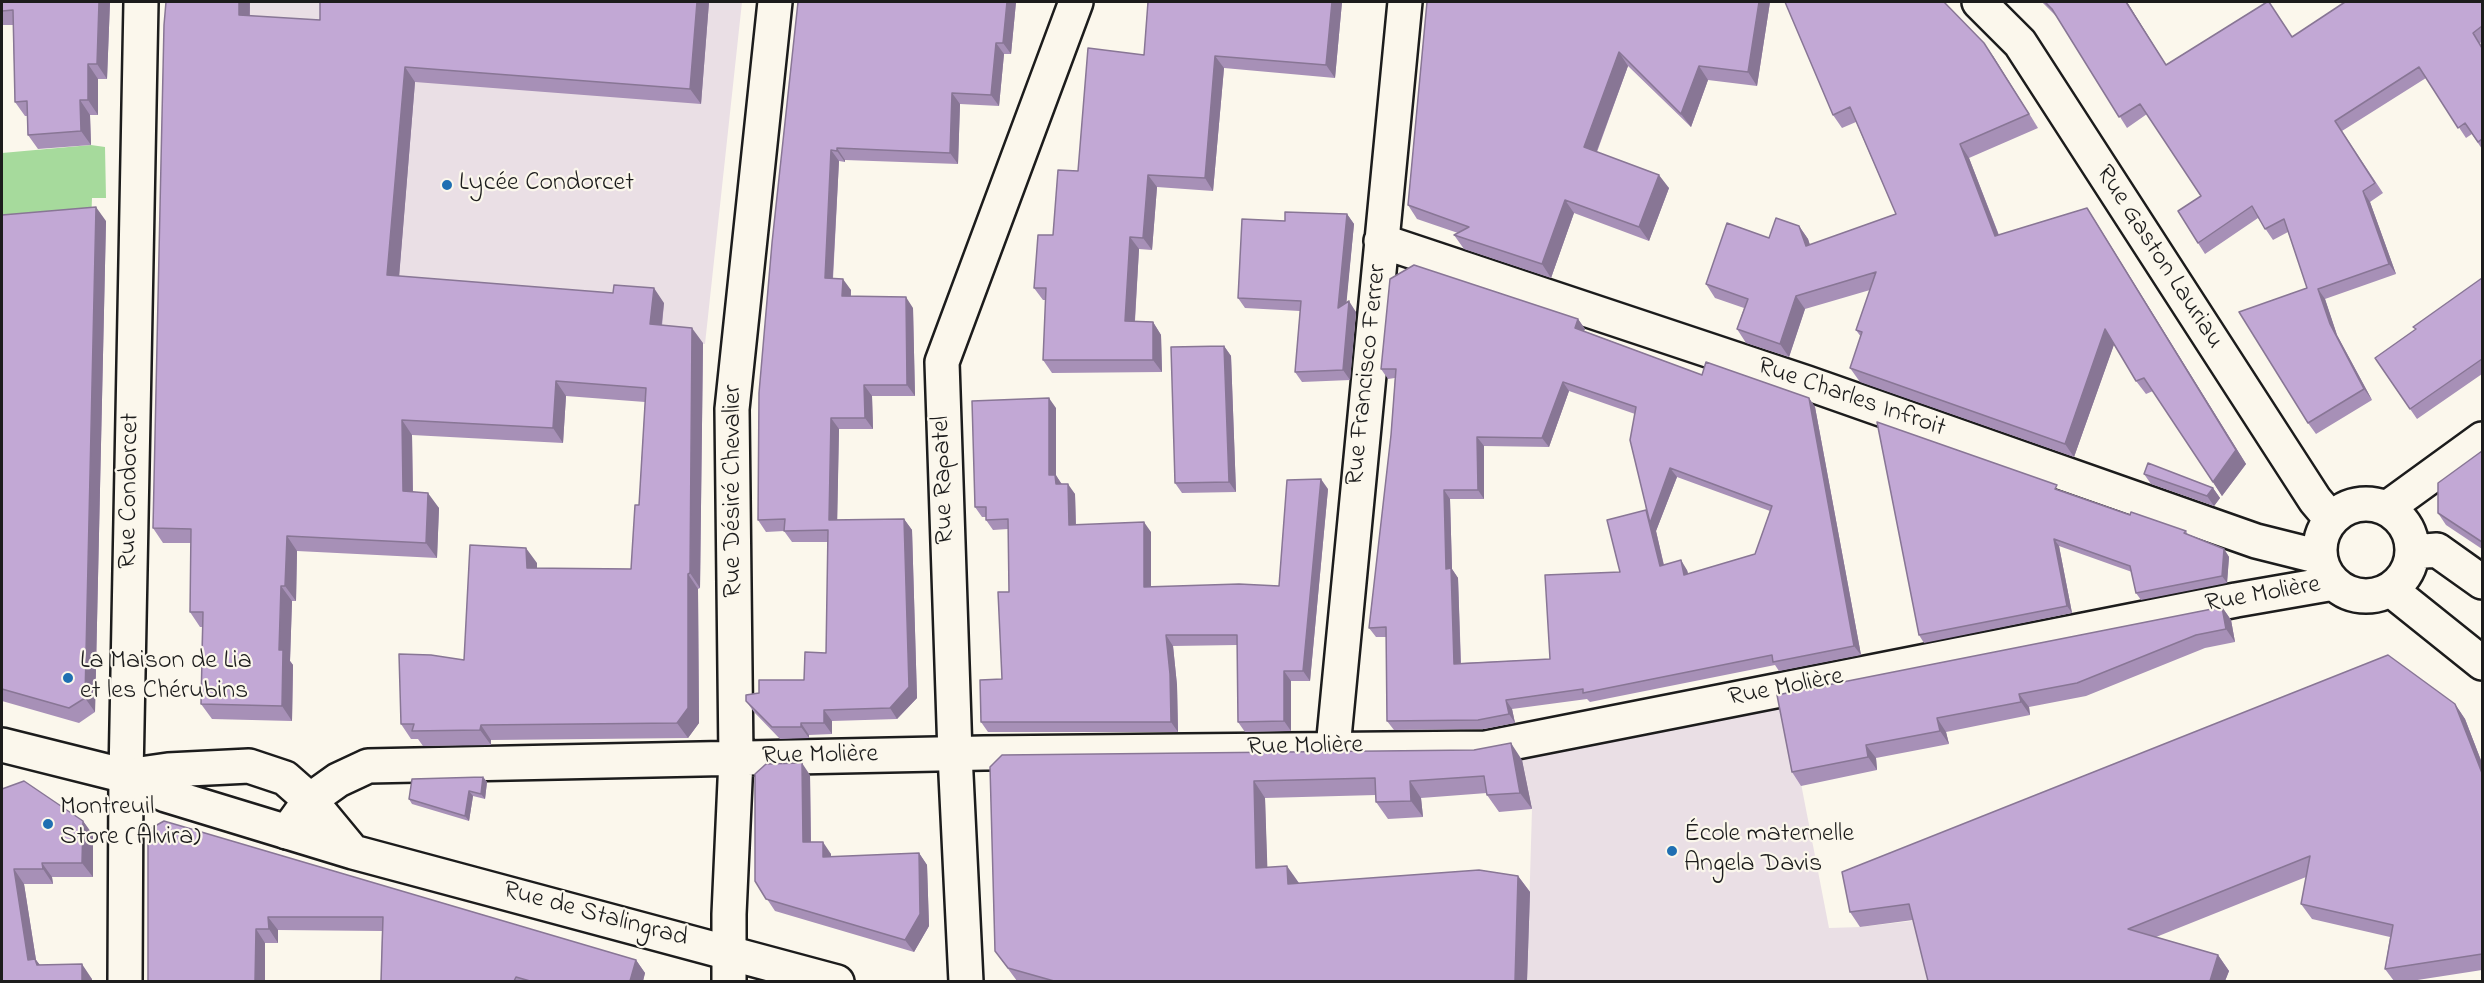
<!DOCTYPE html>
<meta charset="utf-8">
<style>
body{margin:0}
#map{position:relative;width:2484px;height:983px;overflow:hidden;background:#fbf7ec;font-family:"Indie Flower",sans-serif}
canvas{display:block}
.frame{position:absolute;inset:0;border:3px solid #1c1c1c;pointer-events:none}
</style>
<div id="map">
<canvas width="2484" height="983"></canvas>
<div class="frame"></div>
</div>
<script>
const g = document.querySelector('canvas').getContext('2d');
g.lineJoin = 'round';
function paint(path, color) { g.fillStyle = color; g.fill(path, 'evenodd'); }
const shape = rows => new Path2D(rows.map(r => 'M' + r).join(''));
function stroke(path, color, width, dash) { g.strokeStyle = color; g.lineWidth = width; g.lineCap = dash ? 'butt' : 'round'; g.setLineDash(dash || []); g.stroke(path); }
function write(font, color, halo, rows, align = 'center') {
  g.font = font + ' "Indie Flower",sans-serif'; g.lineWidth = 4.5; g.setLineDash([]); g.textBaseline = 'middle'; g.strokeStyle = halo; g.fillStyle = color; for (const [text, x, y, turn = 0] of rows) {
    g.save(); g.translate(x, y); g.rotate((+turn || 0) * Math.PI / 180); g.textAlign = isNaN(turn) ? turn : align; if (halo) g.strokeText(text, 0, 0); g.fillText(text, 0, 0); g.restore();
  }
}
const built = shape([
 [175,2,742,2,705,344,324,310],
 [1785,701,1829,928,1860,927,1920,920,1935,981,1527,981,1532,809,1521,754]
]);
const green = shape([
 [91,145,105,147,106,198,92,198,91,223,2,231,2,153]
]);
const minor = shape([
 [1979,2,2020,43,2315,500,2331,519],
 [1381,241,1807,383,2256,541,2320,557],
 '2320 550a46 46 0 1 1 92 0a46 46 0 1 1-92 0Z',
 [2387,508,2482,439],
 [2413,552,2437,550,2482,582],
 [2391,590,2482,663],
 [1333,748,1405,2],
 [287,832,310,800,338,780,368,766,984,753,1486,748,2236,600,2334,583],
 [125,982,126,776,141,2],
 [729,982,729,914,736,759,732,409,775,2]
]);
const secondary = shape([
 [966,982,955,754,942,362,1076,2]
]);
const primary = shape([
 [2,745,126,776,166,795,353,852,837,982],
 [126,776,168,770,249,766,285,778,310,800,353,852]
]);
const wall = shape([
 [2,2,110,2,107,79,98,79,98,115,90,115,91,145,38,149,28,135,27,116,25,116,15,102,13,25,2,25],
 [250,2,250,16,320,20,320,2,709,2,701,104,415,82,399,276,664,303,662,326,703,343,700,588,698,589,699,723,688,738,491,740,491,745,423,746,418,739,411,739,401,724,464,660,537,563,537,568,631,569,639,505,645,402,566,396,563,443,412,435,413,492,439,508,437,558,297,551,296,601,292,601,290,661,293,665,292,721,212,719,201,704,202,627,200,627,190,612,191,543,163,543,153,528],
 [798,2,1016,2,1011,54,1004,54,999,106,960,104,958,164,845,160,845,162,839,161,833,279,851,290,851,297,913,308,915,396,872,396,873,429,839,429,837,520,904,519,912,530,917,698,897,719,832,721,832,734,809,735,809,738,780,739,754,712,746,701,759,693,804,680,826,653,828,542,792,542,784,531,766,532,758,520],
 [1148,2,1342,2,1335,78,1224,68,1213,191,1157,187,1152,250,1139,249,1135,321,1153,322,1161,335,1162,372,1052,373,1043,360,1046,300,1043,300,1034,288,1078,171,1144,55],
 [1427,2,1770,2,1757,86,1708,80,1691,127,1628,66,1597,152,1669,188,1649,241,1574,213,1551,278,1464,249,1454,235,1458,233,1417,219,1408,205],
 [1785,2,1993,56,2038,128,1969,158,1999,235,2087,208,2096,222,2246,464,2222,496,2153,391,2146,394,2136,381,2114,344,2074,457,1860,382,1850,368,1861,337,1856,330,1870,290,1805,309,1789,357,1746,343,1737,329,1744,308,1715,298,1706,284,1769,238,1799,226,1808,239,1810,245,1896,214,1856,122,1842,128,1833,115],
 [2042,2,2127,2,2166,65,2292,36,2482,2,2482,42,2480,43,2482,47,2482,149,2472,134,2466,138,2426,78,2342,131,2383,193,2370,202,2396,274,2325,299,2337,335,2372,400,2316,434,2308,423,2307,288,2288,232,2273,240,2258,218,2205,254,2198,243,2201,196,2147,114,2127,128,2057,17],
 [1347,214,1354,224,1346,303,1356,312,1350,380,1302,382,1295,372,1300,311,1245,308,1238,298,1285,221],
 [2,215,106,221,95,712,79,723,2,701],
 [2482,278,2482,374,2417,419,2375,358,2415,330],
 [1578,319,1585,329,1584,331,1702,375,1809,398,1815,407,1861,655,1779,671,1775,665,1590,702,1587,699,1512,709,1515,723,1484,729,1394,730,1387,721,1386,637,1376,637,1369,628,1391,435,1395,378,1388,379,1381,369],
 [1569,391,1635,414,1646,510,1620,572,1550,659,1461,663,1458,578,1452,569,1450,499,1484,499,1484,446,1549,447],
 [1677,477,1770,511,1755,554,1688,574,1687,570,1664,565,1656,531],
 [1224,346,1231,356,1236,492,1182,493,1175,483],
 [1056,408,1056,476,1062,484,1075,494,1076,524,1151,532,1151,587,1279,586,1328,489,1310,681,1291,681,1291,731,1245,732,1238,722,1237,645,1173,646,1177,685,1178,732,988,732,981,722,1002,679,1009,592,1008,529,993,530,986,520,986,517,982,517,975,507],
 [2482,451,2482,549,2446,525,2438,513],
 [2144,474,2213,488,2220,498,2214,506,2151,484],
 [2060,490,2130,515,2186,531,2188,535,2224,549,2229,557,2227,583,2141,600,2136,593,2132,572,2059,546,2072,613,1924,643,1919,635],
 [2222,607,2231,620,2235,642,2205,648,2086,696,2029,707,2030,715,1946,732,1949,744,1876,758,1877,770,1801,786,1792,772],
 [2455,704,2465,719,2482,763,2482,970,2411,981,2394,981,2385,969,2390,937,2312,919,2301,904,2306,877,2156,937,2218,955,2229,971,2225,981,1928,981,1913,920,1860,927,1850,912],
 [1522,760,1532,809,1499,812,1487,795,1487,793,1421,798,1423,817,1388,819,1376,802,1376,795,1265,798,1267,868,1299,883,1518,876,1530,892,1527,981,1017,981,995,951,990,767],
 [810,775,811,842,831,854,831,857,919,853,927,865,929,926,914,952,775,911,755,881],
 [483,777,487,782,485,799,473,796,469,821,412,804,409,799],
 [2,789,83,821,93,835,93,877,52,877,53,884,24,884,36,960,40,965,92,979,2,981],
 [148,830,636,960,645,973,643,981,381,981,382,931,278,930,278,943,265,943,265,981,148,981]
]);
const shadedWall = shape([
 [99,2,110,2,107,79,97,64],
 [239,2,250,2,249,30,239,15],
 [697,2,709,2,701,104,690,89],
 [1007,2,1016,2,1011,54,1003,43],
 [1332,2,1342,2,1335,78,1326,65],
 [1759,2,1770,2,1757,86,1748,72],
 [2126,2,2127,2,2173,76,2166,65],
 [996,43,1004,54,999,106,991,95],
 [1984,43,1993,56,2038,128,2029,114],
 [1619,52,1628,66,1593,161,1584,147],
 [1215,56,1224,68,1213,191,1205,178],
 [88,64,98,79,98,115,88,100],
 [1699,66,1708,80,1691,127,1681,114],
 [405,67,415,82,398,290,387,275],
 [952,93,960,104,958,164,950,153],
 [80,100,90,115,91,145,81,131],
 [1960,144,1969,158,2004,249,1995,236],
 [837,148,845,160,845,162,837,151],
 [831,150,839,161,832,290,825,278],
 [1148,175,1157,187,1152,250,1143,238],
 [1659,175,1669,188,1649,241,1639,227],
 [2363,191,2370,202,2396,274,2389,264],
 [1565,200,1574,213,1551,278,1542,264],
 [96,207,106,221,95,712,85,698],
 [2087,208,2096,222,2246,464,2222,496,2213,482],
 [1347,214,1354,224,1345,318,1338,308],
 [1799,226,1808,239,1815,260,1806,246],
 [1130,237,1139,249,1134,333,1125,321],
 [843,279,851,290,850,308,842,296],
 [654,288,664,303,660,339,650,324],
 [2318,289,2325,299,2337,335,2372,400,2364,389,2330,324],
 [1796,296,1805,309,1789,357,1780,344],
 [906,297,913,308,915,396,907,385],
 [1349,301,1356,312,1350,380,1343,370],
 [1578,319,1585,329,1581,337,1575,328],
 [1153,322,1161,335,1162,372,1153,360],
 [692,328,703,343,700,588,690,573],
 [2105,329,2115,342,2074,457,2065,444],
 [1224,346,1231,356,1236,492,1229,482],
 [556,381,566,396,563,443,553,428],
 [1563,382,1569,391,1549,447,1542,438],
 [864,385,872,396,873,429,865,418],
 [1049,398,1056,408,1056,475,1062,485,1063,494,1049,475],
 [1809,398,1815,407,1861,655,1854,646],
 [831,418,839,429,837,531,829,520],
 [402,420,412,435,413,506,403,491],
 [1477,437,1484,446,1484,499,1478,490],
 [1670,468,1677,477,1656,531,1666,575,1660,566,1646,510],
 [1321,479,1328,489,1310,681,1303,671],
 [1068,484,1075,494,1076,535,1069,525],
 [2213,488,2220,498,2214,506,2207,496],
 [1444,490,1450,499,1452,569,1458,578,1461,673,1454,664,1446,569],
 [428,493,439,508,437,558,426,543],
 [904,519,912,530,917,698,897,719,890,708],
 [1144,522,1151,532,1151,597,1144,587],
 [287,536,297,551,296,601,285,586],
 [2054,539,2059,546,2072,613,2067,606],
 [526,548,537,563,537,583,527,568],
 [2224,549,2229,557,2227,583,2222,576],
 [1681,560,1687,570,1691,584,1684,575],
 [688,574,698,589,699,723,688,738,677,723],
 [281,586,292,601,290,661,293,665,292,721,282,706,279,650],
 [2222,607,2231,620,2235,642,2226,629],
 [1166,635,1173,646,1177,685,1178,732,1171,722],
 [1284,671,1291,681,1291,731,1284,721],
 [2019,694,2029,707,2030,715,2021,702],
 [1506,700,1512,709,1515,723,1509,714],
 [2455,704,2465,719,2482,763,2482,774],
 [824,710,832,721,832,734,824,723],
 [1937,718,1946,732,1949,744,1940,731],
 [801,723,809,735,809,738,801,727],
 [481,725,491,740,491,745,480,730],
 [1511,743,1522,760,1532,809,1520,793],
 [1866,745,1876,758,1877,770,1868,757],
 [802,763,810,775,811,854,803,842],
 [483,777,487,782,485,799,481,794],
 [1254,781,1265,798,1268,885,1256,868],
 [1410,781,1421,798,1423,817,1411,801],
 [469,791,473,796,469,821,465,816],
 [83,821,93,835,93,877,82,863],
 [823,842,831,854,831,869,823,857],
 [919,853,927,865,929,926,914,952,905,940],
 [42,863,52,877,53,884,43,869],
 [1287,866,1299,883,1288,884],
 [14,869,24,884,36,960,46,973,28,960],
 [1518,876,1530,892,1527,981,1515,981],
 [268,917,278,930,278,943,269,929],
 [256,929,265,943,265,981,255,981],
 [2218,955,2229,971,2225,981,2210,981],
 [636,960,645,973,643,981,630,981],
 [82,964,92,979,92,981,82,981]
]);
const building = shape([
 [2,2,99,2,97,64,88,64,88,100,80,100,81,131,28,135,27,101,15,102,13,10,2,11,2,2],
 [166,2,239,2,239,15,320,20,320,2,697,2,690,89,405,67,387,275,613,293,614,285,654,288,650,324,692,328,690,573,688,574,688,708,677,723,481,725,480,730,412,731,414,724,401,724,399,654,431,655,464,660,470,545,526,548,527,568,631,569,635,505,639,505,646,388,556,381,553,428,402,420,403,491,428,493,426,543,287,536,285,586,281,586,279,650,283,650,282,706,201,704,203,612,190,612,191,529,153,528,164,25,166,2],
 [798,2,1007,2,1003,43,996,43,991,95,952,93,950,153,837,148,837,151,831,150,825,278,843,279,842,296,906,297,907,385,864,385,865,418,831,418,829,520,904,519,909,687,890,708,824,710,824,723,801,723,801,727,772,727,746,701,746,695,759,693,759,680,804,680,805,652,826,653,828,530,784,531,785,519,758,520,759,393,772,243,798,2],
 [1148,2,1332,2,1326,65,1215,56,1205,178,1148,175,1143,238,1130,237,1125,321,1153,322,1153,360,1043,360,1046,288,1034,288,1038,235,1053,235,1058,170,1078,171,1088,48,1144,55,1148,2],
 [1427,2,1759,2,1748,72,1699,66,1681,114,1619,52,1584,147,1659,175,1639,227,1565,200,1542,264,1454,235,1469,227,1408,205,1427,2],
 [1785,2,1944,2,1984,43,2029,114,1960,144,1995,236,2087,208,2236,450,2213,482,2144,378,2136,381,2105,329,2065,444,1850,368,1862,332,1856,330,1876,272,1796,296,1780,344,1737,329,1748,299,1706,284,1727,223,1769,238,1776,218,1799,226,1806,246,1896,214,1850,107,1833,115,1785,2],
 [2045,2,2126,2,2166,65,2267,2,2269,2,2292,37,2345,2,2482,2,2482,26,2473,33,2482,48,2482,139,2478,142,2465,123,2458,128,2419,67,2335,121,2375,183,2363,191,2389,264,2318,289,2330,324,2364,389,2308,423,2239,312,2307,288,2284,219,2265,229,2252,206,2198,243,2178,211,2201,196,2140,104,2119,117,2052,9,2045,2],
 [96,207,85,698,69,708,2,689,2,215,96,207],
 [1285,212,1347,214,1338,308,1349,301,1343,370,1295,372,1301,301,1238,298,1242,219,1285,221,1285,212],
 [1414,265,1578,319,1575,328,1702,375,1706,362,1809,398,1854,646,1773,662,1772,655,1583,693,1583,689,1506,700,1509,714,1478,720,1387,721,1386,627,1369,628,1391,435,1396,369,1381,369,1390,279,1414,265],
 [1563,382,1636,407,1630,440,1650,523,1670,468,1772,506,1755,554,1684,575,1681,560,1660,566,1646,510,1607,520,1620,572,1545,575,1550,659,1454,664,1451,568,1446,569,1444,490,1478,490,1477,437,1542,438,1563,382],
 [2482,278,2482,359,2410,409,2375,358,2416,329,2413,327,2482,278],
 [1224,346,1229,482,1175,483,1171,347,1224,346],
 [1049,398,1049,475,1055,475,1056,484,1068,484,1069,525,1144,522,1144,587,1239,584,1279,586,1287,480,1321,479,1303,671,1284,671,1284,721,1238,722,1237,635,1166,635,1170,674,1171,722,981,722,980,680,1002,679,998,592,1009,592,1008,519,986,520,986,507,975,507,972,401,1049,398],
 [1877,422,2057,485,2055,489,2130,515,2131,512,2186,531,2184,533,2224,549,2222,576,2136,593,2130,566,2054,539,2067,606,1919,635,1877,422],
 [2482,451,2482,542,2438,513,2438,483,2482,451],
 [2148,463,2213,488,2207,496,2144,474,2148,463],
 [2222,607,2226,629,2196,635,2077,683,2019,694,2021,702,1937,718,1940,731,1866,745,1868,757,1792,772,1777,695,2222,607],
 [2388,655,2455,704,2482,773,2482,954,2385,969,2393,925,2301,904,2310,856,2128,929,2218,955,2210,981,1928,981,1909,904,1850,912,1842,872,2388,655],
 [1511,743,1520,793,1487,795,1484,776,1410,781,1411,801,1376,802,1375,778,1254,781,1256,868,1287,866,1288,884,1479,870,1518,876,1515,981,1054,981,1008,968,995,951,990,767,1002,755,1474,750,1511,743],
 [802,763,803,842,823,842,823,857,919,853,920,914,905,940,766,899,755,881,755,774,766,764,802,763],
 [483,777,481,794,469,791,465,816,409,799,412,779,483,777],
 [24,781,83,821,82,863,42,863,43,869,14,869,28,960,35,959,37,965,82,964,82,981,2,981,2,789,24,781],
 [164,821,636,960,630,981,530,981,516,977,514,981,381,981,383,917,268,917,269,929,256,929,255,981,148,981,148,830,164,821]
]);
const markers = [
 [447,185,6,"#1f6fb2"],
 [68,678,6,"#1f6fb2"],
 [48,824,6,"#1f6fb2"],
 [1672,851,6,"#1f6fb2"]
];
const poiNames = [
 ["Lycée Condorcet",459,185],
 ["La Maison de Lia",80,663],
 ["et les Chérubins",80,693],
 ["Montreuil",60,809],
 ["Store (Alvira)",60,839],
 ["École maternelle",1684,836],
 ["Angela Davis",1684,866]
];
const streetNames = [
 ["Rue Gaston Lauriau",2158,258,57],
 ["Rue Francisco Ferrer",1368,375,-84],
 ["Rue Charles Infroit",1851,399,19],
 ["Rue Rapatel",945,480,-92],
 ["Rue Condorcet",131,491,-89],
 ["Rue Désiré Chevalier",735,491,-90],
 ["Rue Molière",2263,596,-10],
 ["Rue Molière",1786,689,-11],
 ["Rue Molière",1305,748,-1],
 ["Rue Molière",820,757,-1],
 ["Rue de Stalingrad",595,916,15]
];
paint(built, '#eadfe5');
paint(green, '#a6da9c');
stroke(minor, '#1c1c1c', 38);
stroke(secondary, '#1c1c1c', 38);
stroke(primary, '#1c1c1c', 38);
stroke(minor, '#fbf7ec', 33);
stroke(secondary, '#fbf7ec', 33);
stroke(primary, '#fbf7ec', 33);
paint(wall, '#a790b7');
paint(shadedWall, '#887695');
paint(building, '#c2a8d5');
stroke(building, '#887695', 1.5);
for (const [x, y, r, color] of markers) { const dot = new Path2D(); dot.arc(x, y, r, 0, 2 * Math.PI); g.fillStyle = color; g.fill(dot); stroke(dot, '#fbf7ec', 2); }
write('26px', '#1c1c1c', '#fbf7ec', poiNames, 'left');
write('26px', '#1c1c1c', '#fbf7ec', streetNames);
</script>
